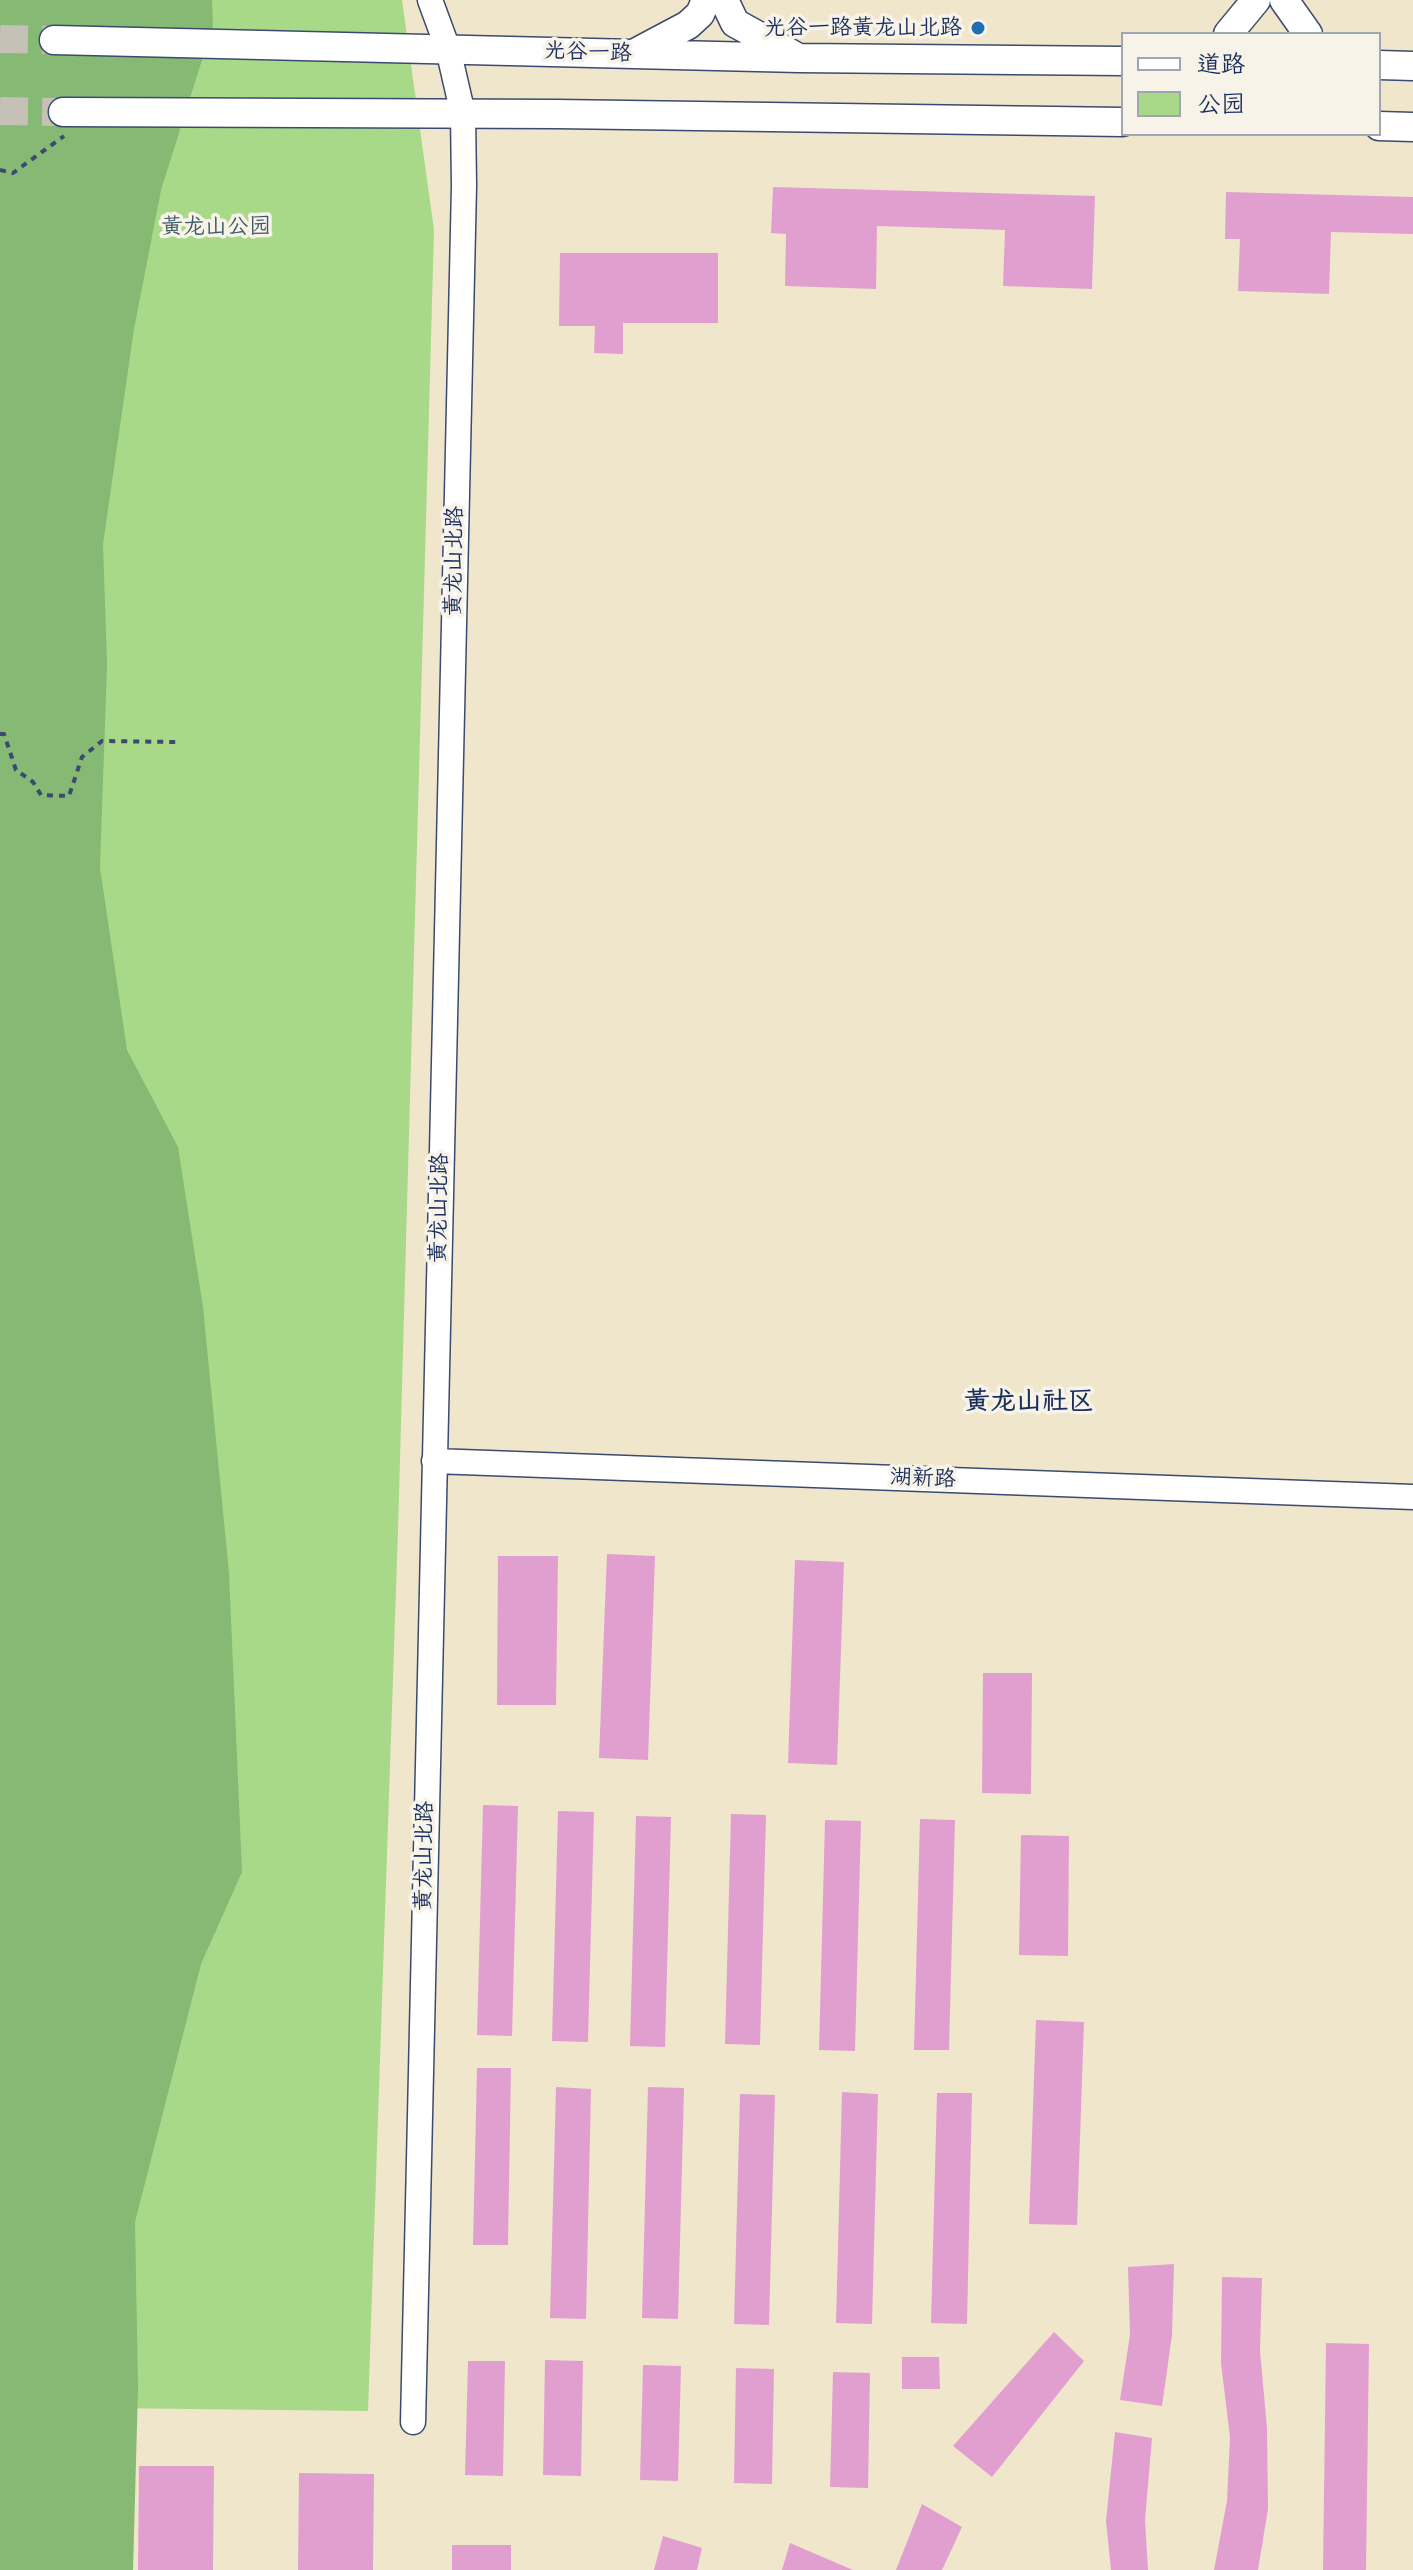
<!DOCTYPE html>
<meta charset="utf-8">
<style>
body{margin:0}
#map{position:relative;width:1413px;height:2570px;overflow:hidden;background:#f0e6cc;font-family:Sriracha,"LXGW WenKai TC",sans-serif}
canvas{display:block}
.legend{position:absolute;left:1121px;top:32px;width:260px;height:104px;box-sizing:border-box;background:#f7f3e8;border:2px solid #9fa5b1;margin:0;padding:10px 14px;list-style:none;font-size:24px;color:#1b2f5e}
.legend li{display:flex;align-items:center;gap:16px;height:40px}
.legend b{width:40px;border:2px solid #9fa5b1}
</style>
<div id="map">
<canvas width="1413" height="2570"></canvas>
<ul class="legend">
<li><b style="height:10px;background:#fff"></b>道路</li>
<li><b style="height:22px;background:#a7d988"></b>公园</li>
</ul>
</div>
<script>
const g = document.querySelector('canvas').getContext('2d');
g.lineJoin = 'round';
function paint(path, color) { g.fillStyle = color; g.fill(path, 'evenodd'); }
const shape = rows => new Path2D(rows.map(r => 'M' + r).join(''));
function stroke(path, color, width, dash) { g.strokeStyle = color; g.lineWidth = width; g.lineCap = dash ? 'butt' : 'round'; g.setLineDash(dash || []); g.stroke(path); }
function write(font, color, halo, rows, align = 'center') {
  g.font = font + ' Sriracha,"LXGW WenKai TC",sans-serif'; g.lineWidth = 7; g.setLineDash([]); g.textBaseline = 'middle'; g.strokeStyle = halo; g.fillStyle = color; for (const [text, x, y, turn = 0] of rows) {
    g.save(); g.translate(x, y); g.rotate((+turn || 0) * Math.PI / 180); g.textAlign = isNaN(turn) ? turn : align; if (halo) g.strokeText(text, 0, 0); g.fillText(text, 0, 0); g.restore();
  }
}
const green = shape([
 [0,0,402,0,434,230,398,1531,368,2411,104,2408,0,2570]
]);
const forest = shape([
 [0,0,212,0,213,25,161,190,134,329,103,544,107,664,100,868,127,1050,178,1147,203,1307,229,1573,242,1872,201,1964,135,2222,138,2389,133,2570,0,2570]
]);
const building = shape([
 [773,187,1095,196,1092,289,1003,286,1005,230,877,226,876,289,785,286,786,234,771,233],
 [1226,192,1413,197,1413,234,1331,232,1329,294,1238,291,1240,239,1225,239],
 [560,253,718,253,718,323,623,323,623,354,594,353,595,326,559,326],
 [607,1554,655,1556,648,1760,599,1758],
 [498,1556,558,1556,556,1705,497,1705],
 [795,1560,844,1562,837,1765,788,1763],
 [983,1673,1032,1673,1031,1794,982,1793],
 [483,1805,518,1806,512,2036,477,2035],
 [558,1811,594,1812,588,2042,552,2041],
 [731,1814,766,1815,760,2045,725,2044],
 [636,1816,671,1817,665,2047,630,2046],
 [920,1819,955,1820,949,2050,914,2050],
 [825,1820,861,1821,855,2051,819,2050],
 [1021,1835,1069,1836,1068,1956,1019,1955],
 [1036,2020,1084,2022,1077,2225,1029,2224],
 [477,2068,511,2068,508,2245,473,2245],
 [556,2087,591,2089,586,2319,550,2318],
 [648,2087,684,2088,678,2319,642,2318],
 [842,2092,878,2094,872,2324,836,2323],
 [937,2093,972,2093,967,2324,931,2323],
 [740,2094,775,2095,769,2325,734,2324],
 [1174,2264,1172,2335,1162,2406,1120,2400,1130,2335,1128,2267],
 [1222,2277,1262,2278,1260,2351,1267,2428,1268,2509,1258,2570,1214,2570,1227,2501,1230,2437,1221,2363],
 [1054,2332,1084,2361,992,2477,953,2446],
 [1326,2343,1369,2344,1366,2570,1323,2570],
 [902,2357,939,2357,940,2389,902,2389],
 [545,2360,583,2361,581,2476,543,2475],
 [468,2361,505,2361,503,2476,465,2475],
 [643,2365,681,2366,678,2481,640,2480],
 [736,2368,774,2369,772,2484,734,2483],
 [833,2372,870,2373,868,2488,830,2487],
 [1115,2432,1152,2438,1145,2520,1148,2570,1111,2570,1106,2521],
 [139,2466,214,2466,213,2570,138,2570],
 [299,2473,374,2474,373,2570,298,2570],
 [922,2504,962,2527,942,2570,896,2570],
 [663,2536,702,2548,697,2570,654,2570],
 [790,2543,853,2570,782,2570],
 [452,2545,511,2545,511,2570,452,2570]
]);
const secondaryTunnel = shape([
 [0,39,54,40],
 [0,111,63,112]
]);
const path = shape([
 [0,170,13,173,64,136],
 [0,734,4,734,16,770,33,782,41,795,69,796,82,757,102,741,178,742]
]);
const tertiary = shape([
 [434,1461,1413,1497],
 [413,2422,464,186,463,114,448,49,430,0]
]);
const secondary = shape([
 [724,0,735,23,795,56],
 [1284,0,1308,34],
 [1228,34,1256,0],
 [54,40,799,58,1123,61],
 [639,51,688,25,700,14,706,0],
 [1379,65,1413,66],
 [63,112,556,114,1123,122],
 [1379,126,1413,127]
]);
const markers = [
 [978,28,8,"#1f6fb2"]
];
const poiNames = [
 ["光谷一路黄龙山北路",962,28]
];
const streetNames = [
 ["光谷一路",588,53,2],
 ["黄龙山北路",455,561,-89],
 ["黄龙山北路",440,1208,-89],
 ["湖新路",923,1479,2],
 ["黄龙山北路",425,1856,-89]
];
const parkNames = [
 ["黄龙山公园",216,227]
];
const quarterNames = [
 ["黄龙山社区",1029,1402]
];
paint(green, '#a7d988');
paint(forest, '#85b974');
paint(building, '#e19fd0');
stroke(secondaryTunnel, '#c5c1b6', 28, [28, 14]);
stroke(tertiary, '#3b4a6e', 27);
stroke(secondary, '#3b4a6e', 31);
stroke(path, '#3b4a6e', 4, [6, 6]);
stroke(tertiary, '#fff', 24);
stroke(secondary, '#fff', 28);
for (const [x, y, r, color] of markers) { const dot = new Path2D(); dot.arc(x, y, r, 0, 2 * Math.PI); g.fillStyle = color; g.fill(dot); stroke(dot, '#f7f3e8', 3); }
write('22px', '#1b2f5e', '#f7f3e8', poiNames, 'right');
write('22px', '#1b2f5e', '#f7f3e8', streetNames);
write('22px', '#3e5a68', '#f7f3e8', parkNames);
write('bold 26px', '#1b2f5e', '#f7f3e8', quarterNames);
</script>
